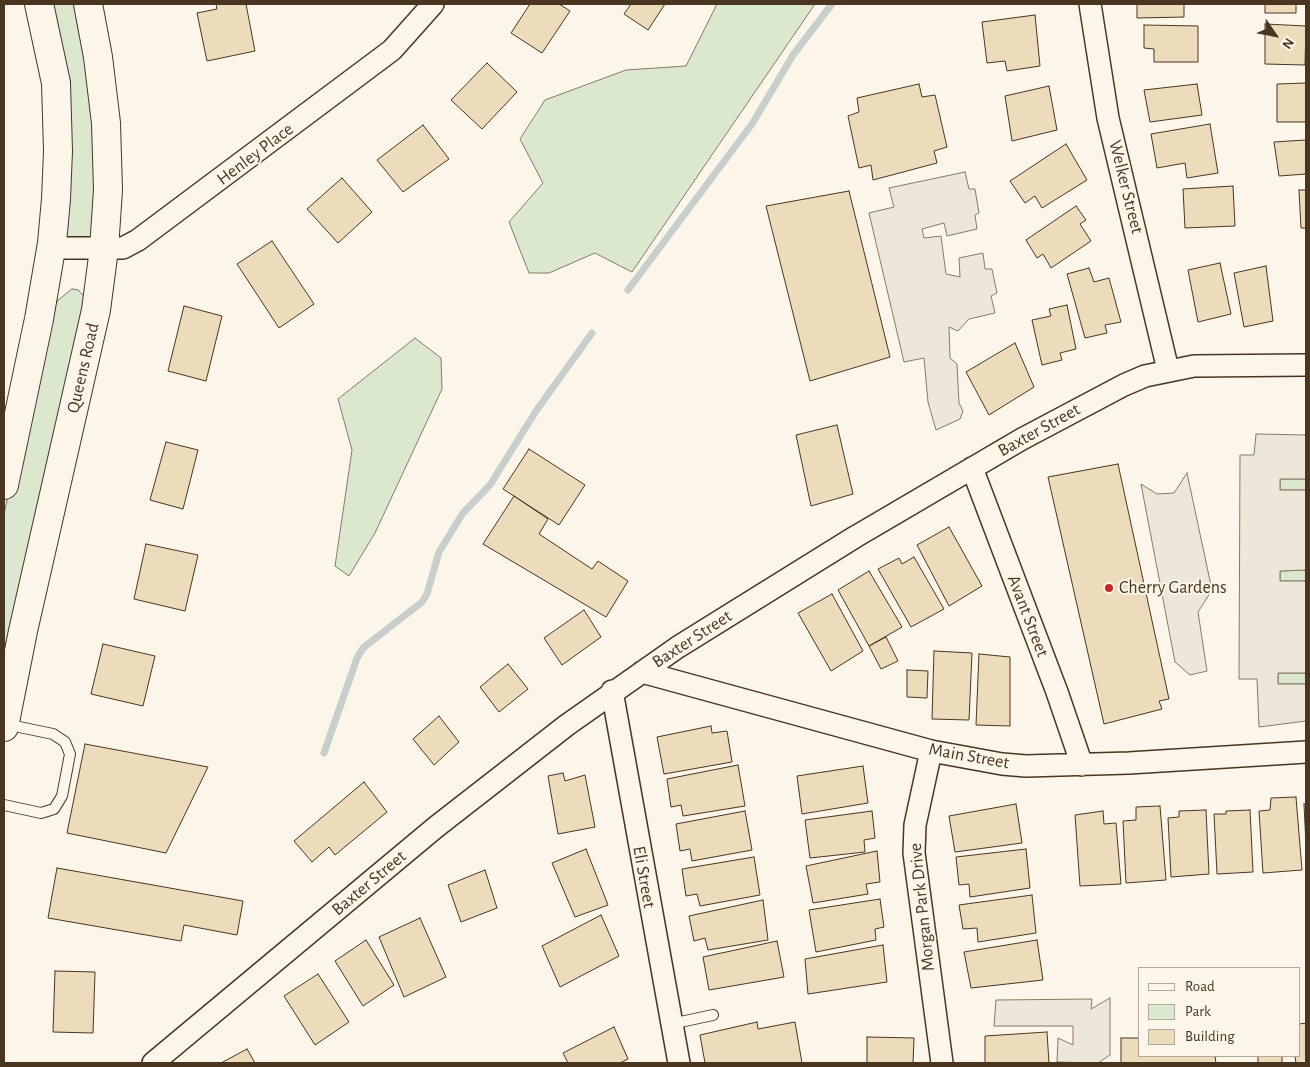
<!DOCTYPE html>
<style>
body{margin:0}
#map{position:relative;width:1310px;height:1067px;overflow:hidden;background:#fbf6e9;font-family:"Alegreya Sans",sans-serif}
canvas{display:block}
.frame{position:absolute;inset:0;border:5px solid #4a3520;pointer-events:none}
.legend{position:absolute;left:1138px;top:967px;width:162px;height:90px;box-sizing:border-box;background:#fbf6e9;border:1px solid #b4a999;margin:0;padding:6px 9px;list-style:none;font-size:15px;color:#4a3520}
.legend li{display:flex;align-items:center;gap:10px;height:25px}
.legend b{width:25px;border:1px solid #b4a999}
.north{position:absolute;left:1250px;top:10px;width:50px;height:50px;-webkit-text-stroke:4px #fbf6e9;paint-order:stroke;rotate:123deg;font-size:14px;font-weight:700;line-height:20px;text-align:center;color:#4a3520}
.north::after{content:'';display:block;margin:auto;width:18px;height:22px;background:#4a3520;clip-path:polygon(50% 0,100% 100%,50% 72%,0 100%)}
</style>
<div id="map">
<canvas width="1310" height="1067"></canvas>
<div class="frame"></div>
<ul class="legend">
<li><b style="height:6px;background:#fbf6e9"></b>Road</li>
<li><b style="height:14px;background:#dce7d0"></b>Park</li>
<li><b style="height:14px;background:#ecdcbc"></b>Building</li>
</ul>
<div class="north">N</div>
</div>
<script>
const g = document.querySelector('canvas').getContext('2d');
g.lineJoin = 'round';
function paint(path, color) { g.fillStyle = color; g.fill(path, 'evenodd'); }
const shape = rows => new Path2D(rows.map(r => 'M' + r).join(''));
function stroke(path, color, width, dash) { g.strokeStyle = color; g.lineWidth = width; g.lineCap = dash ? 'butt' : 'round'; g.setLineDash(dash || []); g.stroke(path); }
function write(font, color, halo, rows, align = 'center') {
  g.font = font + ' "Alegreya Sans",sans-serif'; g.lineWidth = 4; g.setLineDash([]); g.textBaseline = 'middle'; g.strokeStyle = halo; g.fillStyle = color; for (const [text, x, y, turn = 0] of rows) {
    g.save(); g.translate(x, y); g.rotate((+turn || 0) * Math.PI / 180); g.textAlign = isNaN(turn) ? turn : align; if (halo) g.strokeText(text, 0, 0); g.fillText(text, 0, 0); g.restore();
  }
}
const green = shape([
 [46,4,80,4,89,51,97,220,90,240,64,238,46,4],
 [717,4,815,4,632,272,595,253,549,273,529,273,509,222,543,183,520,139,545,100,626,70,686,66,717,4],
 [72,289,78,290,84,296,84,305,4,655,4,514,49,318,58,300,72,289],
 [415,338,441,358,442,389,375,533,349,576,335,566,352,450,338,399,415,338],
 [1280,479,1306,479,1306,490,1280,490,1280,479],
 [1306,570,1306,581,1280,581,1280,571,1306,570],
 [1278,673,1306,673,1306,684,1278,684,1278,673]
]);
const parking = shape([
 [965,172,969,189,975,189,979,213,975,215,977,229,947,236,944,223,922,229,924,238,941,236,946,274,960,277,959,258,983,253,985,269,992,269,997,293,991,296,995,313,969,319,958,331,949,327,950,358,957,364,959,403,963,411,960,419,936,430,928,402,924,358,904,362,869,213,894,207,889,188,965,172],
 [1256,434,1306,435,1306,479,1280,479,1280,490,1306,490,1306,570,1280,571,1280,581,1306,581,1306,673,1278,673,1278,684,1306,684,1306,721,1259,727,1257,679,1239,679,1240,455,1254,455,1256,434],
 [1187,473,1212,590,1198,612,1207,671,1190,675,1175,662,1141,484,1157,494,1174,493,1187,473],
 [1110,998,1110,1055,1098,1063,1057,1062,1058,1038,1073,1045,1073,1026,994,1026,996,1000,1092,999,1091,1009,1110,998]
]);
const stream = shape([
 [628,290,752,124,793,55,832,4],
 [324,753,357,658,363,648,422,602,427,594,439,552,463,513,490,485,536,411,592,333]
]);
const building = shape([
 [216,4,246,4,255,51,207,61,197,13,217,9,216,4],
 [530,4,559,4,570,11,542,53,511,33,530,4],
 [631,4,665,4,648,30,624,14,631,4],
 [1137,4,1184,4,1184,17,1137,18,1137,4],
 [1265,4,1296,4,1296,13,1265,13,1265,4],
 [1035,15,1040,66,1007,71,1005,61,987,63,982,22,1035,15],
 [1265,24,1306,26,1305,65,1265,64,1265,24],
 [1144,25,1198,26,1198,62,1154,62,1154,49,1144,48,1144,25],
 [487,63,517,92,482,129,451,100,487,63],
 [1306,83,1306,122,1277,122,1277,84,1306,83],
 [919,84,922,97,935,95,947,147,934,151,937,163,873,180,871,165,859,168,848,116,859,112,857,98,919,84],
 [1197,84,1202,115,1150,122,1144,90,1197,84],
 [1049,86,1057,130,1012,141,1005,96,1049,86],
 [1210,124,1218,173,1187,178,1185,163,1157,168,1151,134,1210,124],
 [423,125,449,159,403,192,377,160,423,125],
 [1306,140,1306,174,1279,176,1274,142,1306,140],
 [1066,144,1087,180,1042,208,1035,196,1025,203,1010,181,1066,144],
 [342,178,372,212,338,243,307,209,342,178],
 [1233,186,1235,226,1185,228,1183,189,1233,186],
 [1299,190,1306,190,1306,228,1301,228,1299,190],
 [849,191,890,357,810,381,766,206,849,191],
 [1076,206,1086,220,1080,224,1091,241,1051,268,1043,254,1037,258,1026,240,1076,206],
 [272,241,314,304,279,328,237,264,272,241],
 [1220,263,1231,314,1198,322,1188,270,1220,263],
 [1266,266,1273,321,1244,327,1234,273,1266,266],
 [1089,268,1094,282,1109,278,1121,322,1105,325,1107,333,1085,338,1067,274,1089,268],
 [1067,305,1076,349,1060,353,1062,360,1042,365,1032,320,1051,316,1049,309,1067,305],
 [184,306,222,316,206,381,168,371,184,306],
 [1015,343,1034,387,989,415,966,372,1015,343],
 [837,425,853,494,811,506,796,435,837,425],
 [166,442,198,450,183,509,150,500,166,442],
 [529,449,585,485,559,525,503,489,529,449],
 [1118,464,1169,699,1159,701,1162,709,1104,724,1048,477,1118,464],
 [514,496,548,519,539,534,592,569,598,561,628,581,606,617,483,544,514,496],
 [949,527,982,586,949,606,917,545,949,527],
 [146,544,198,555,185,611,134,599,146,544],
 [914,557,944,609,911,627,878,569,899,558,902,564,914,557],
 [869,571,902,627,869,646,838,590,869,571],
 [832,594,863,651,831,671,798,613,832,594],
 [584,610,601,637,562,665,544,638,584,610],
 [886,637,898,661,881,669,869,646,886,637],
 [103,644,155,656,143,706,91,694,103,644],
 [934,651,972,653,969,720,932,719,934,651],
 [979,654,1010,657,1010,726,976,725,979,654],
 [508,664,528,689,499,712,480,687,508,664],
 [907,670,928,671,927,698,907,697,907,670],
 [439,716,459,742,434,765,413,739,439,716],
 [711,726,712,733,727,731,732,762,664,774,657,737,711,726],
 [85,744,208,767,166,853,67,833,85,744],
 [738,765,745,806,683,816,681,805,671,807,667,779,738,765],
 [863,766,868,803,802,814,797,776,863,766],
 [563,773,565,781,585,775,595,827,558,834,548,776,563,773],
 [364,782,387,812,335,855,329,847,312,862,294,841,364,782],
 [1296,797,1302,870,1263,873,1259,811,1270,810,1271,798,1296,797],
 [1016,804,1022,843,955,852,949,816,1016,804],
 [1304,804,1306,804,1306,845,1304,804],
 [1160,806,1166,880,1126,883,1123,821,1136,820,1136,807,1160,806],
 [1206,810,1209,874,1171,877,1168,818,1179,817,1179,811,1206,810],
 [1250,810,1253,872,1217,874,1214,814,1226,814,1226,811,1250,810],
 [745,811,752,850,692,861,690,849,680,851,676,824,745,811],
 [872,811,875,838,864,840,865,852,810,858,805,820,872,811],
 [1103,811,1104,824,1116,823,1121,884,1080,886,1075,815,1103,811],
 [586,849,608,905,575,917,552,863,586,849],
 [1026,849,1030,888,970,897,969,884,959,885,956,857,1026,849],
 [877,851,880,882,866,884,868,894,813,903,806,866,877,851],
 [754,857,760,895,700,906,697,894,686,896,682,869,754,857],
 [57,868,243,901,237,935,184,925,181,941,48,918,57,868],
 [485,870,497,908,461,922,448,885,485,870],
 [1032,895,1036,933,978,942,977,928,963,929,959,905,1032,895],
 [880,899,884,927,875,929,876,940,816,952,809,910,880,899],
 [763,900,768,940,708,950,705,938,694,941,689,916,763,900],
 [601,915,619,956,560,987,542,946,601,915],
 [420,918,446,977,404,997,379,937,420,918],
 [366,940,394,985,363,1006,335,961,366,940],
 [1037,940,1043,980,971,988,964,952,1037,940],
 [777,941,784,977,709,990,703,957,777,941],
 [883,945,887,982,808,994,805,959,883,945],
 [55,971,95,972,93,1033,53,1032,55,971],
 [318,974,349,1022,315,1045,284,996,318,974],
 [757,1022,758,1029,795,1022,802,1063,705,1063,700,1035,757,1022],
 [1306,1023,1306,1063,1296,1063,1295,1056,1299,1056,1299,1024,1306,1023],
 [614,1027,628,1059,620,1063,568,1063,563,1053,614,1027],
 [1047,1032,1049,1063,985,1063,985,1036,1047,1032],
 [867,1037,914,1038,913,1063,867,1063,867,1037],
 [1121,1038,1139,1038,1139,1056,1215,1056,1216,1063,1121,1063,1121,1038],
 [247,1049,255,1063,221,1063,247,1049],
 [1258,1056,1282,1056,1282,1063,1258,1063,1258,1056]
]);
const service = shape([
 [4,805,41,813,54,809,62,796,70,754,65,742,53,734,5,724],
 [671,1024,713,1015]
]);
const minor = shape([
 [1090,4,1108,118,1168,370],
 [51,248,123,248,138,240,392,50,433,4],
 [972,468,1057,692,1082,765],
 [642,672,931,751,1002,764,1026,766,1129,763,1306,752],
 [612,691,679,1063],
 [931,751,915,825,914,853,942,1063],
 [153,1063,436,827,567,725,678,647,855,537,1022,439,1124,385,1145,376,1194,366,1306,365]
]);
const secondary = shape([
 [4,485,39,319,52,243,56,199,58,151,56,83,39,4],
 [4,727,23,631,96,310,104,249,108,190,106,123,98,57,88,4]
]);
const markers = [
 [1109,588,5,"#c62828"]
];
const streetNames = [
 ["Henley Place",255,154,-37],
 ["Welker Street",1126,187,76],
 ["Queens Road",83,368,-77],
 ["Baxter Street",1039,430,-29],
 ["Avant Street",1028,616,69],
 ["Baxter Street",692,639,-33],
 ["Main Street",969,756,10],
 ["Eli Street",644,877,80],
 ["Baxter Street",369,883,-40],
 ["Morgan Park Drive",922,907,-96]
];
const poiNames = [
 ["Cherry Gardens",1119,588]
];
paint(green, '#dce7d0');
stroke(green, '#887966', 1);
paint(parking, '#ede7d9');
stroke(parking, '#887966', 1);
stroke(stream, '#c9cecd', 7);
paint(building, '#ecdcbc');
stroke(building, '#4a3520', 1);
stroke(service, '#4a3520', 12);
stroke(minor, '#4a3520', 24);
stroke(secondary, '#4a3520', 30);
stroke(service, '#fbf6e9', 10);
stroke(minor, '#fbf6e9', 21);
stroke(secondary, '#fbf6e9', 28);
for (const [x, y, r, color] of markers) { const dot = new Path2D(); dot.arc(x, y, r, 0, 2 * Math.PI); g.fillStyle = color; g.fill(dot); stroke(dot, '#fbf6e9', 2); }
write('18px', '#4a3520', '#fbf6e9', streetNames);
write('18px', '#4a3520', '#fbf6e9', poiNames, 'left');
</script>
